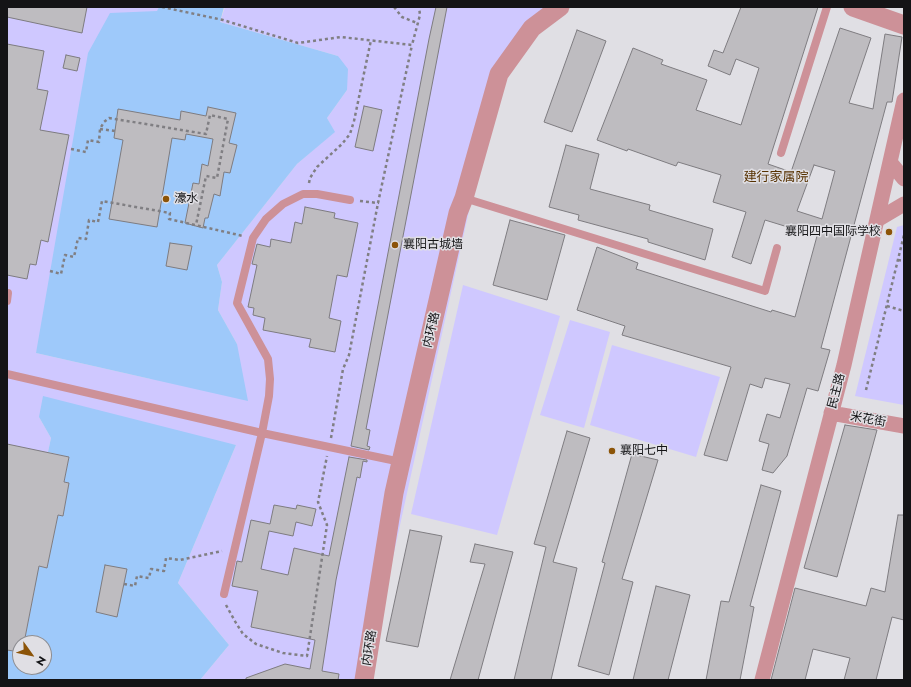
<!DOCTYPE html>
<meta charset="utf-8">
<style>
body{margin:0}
#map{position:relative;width:911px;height:687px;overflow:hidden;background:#e0dfe4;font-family:Jost,sans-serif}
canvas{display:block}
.frame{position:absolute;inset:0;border:8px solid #141416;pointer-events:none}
.north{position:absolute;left:12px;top:635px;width:40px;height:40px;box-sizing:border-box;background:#e0dfe4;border:1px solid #8e8e92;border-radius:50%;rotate:123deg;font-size:11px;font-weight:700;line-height:16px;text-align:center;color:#141416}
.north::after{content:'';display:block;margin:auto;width:14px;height:18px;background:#8c5408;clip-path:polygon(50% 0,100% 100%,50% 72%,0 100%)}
</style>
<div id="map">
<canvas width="911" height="687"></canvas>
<div class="frame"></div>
<div class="north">N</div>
</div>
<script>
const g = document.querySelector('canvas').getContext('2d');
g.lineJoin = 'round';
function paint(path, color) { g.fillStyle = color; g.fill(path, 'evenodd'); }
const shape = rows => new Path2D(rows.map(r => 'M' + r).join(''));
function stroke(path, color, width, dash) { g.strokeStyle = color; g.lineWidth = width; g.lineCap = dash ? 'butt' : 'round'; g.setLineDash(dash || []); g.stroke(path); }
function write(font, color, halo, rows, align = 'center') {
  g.font = font + ' Jost,"Noto Sans SC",sans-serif'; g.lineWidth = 3; g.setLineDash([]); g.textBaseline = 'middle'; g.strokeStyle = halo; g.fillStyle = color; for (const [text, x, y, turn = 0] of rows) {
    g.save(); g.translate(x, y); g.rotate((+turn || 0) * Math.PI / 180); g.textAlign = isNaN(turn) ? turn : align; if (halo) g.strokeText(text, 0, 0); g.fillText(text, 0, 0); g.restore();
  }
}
const green = shape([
 [7,7,159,7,36,353,151,379,237,344,218,310,222,282,217,265,297,164,334,132,327,118,347,90,338,56,220,22,225,7,560,7,499,74,366,680,200,680,229,645,178,583,236,445,39,417,51,438,48,452,69,457,64,482,69,483,63,516,58,515,47,568,34,565,35,586,24,643,20,643,20,652,7,650],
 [904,225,904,405,855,396,897,227],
 [463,285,560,316,497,535,411,514],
 [570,320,610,332,584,428,540,415],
 [612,345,720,377,696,457,590,425]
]);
const water = shape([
 [159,7,224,7,220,22,338,56,348,69,347,90,327,118,335,132,297,164,217,265,222,282,218,310,237,344,248,401,36,353,88,53,110,13,157,11],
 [43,396,236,445,178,583,229,645,200,680,7,680,7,650,20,652,20,667,44,667,44,643,24,643,35,587,33,565,47,568,58,515,63,516,69,483,64,482,69,457,48,452,51,438,39,417]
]);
const building = shape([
 [7,7,87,7,82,33,7,17,7,7],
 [436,7,447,7,366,429,370,430,367,446,370,447,369,450,351,446,429,39,436,7],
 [741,7,818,7,768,164,791,172,840,28,871,38,849,103,873,109,885,34,902,37,892,102,887,102,821,348,830,350,818,391,807,388,787,456,773,473,762,470,769,444,759,441,767,414,780,418,790,384,765,378,762,388,750,384,727,461,704,455,731,367,622,335,625,326,577,310,597,247,638,263,636,269,771,312,772,310,795,317,817,236,765,220,751,264,732,257,746,212,713,202,721,175,678,162,676,166,628,149,627,151,597,140,633,48,663,60,661,64,707,80,696,110,741,125,759,68,736,59,730,75,708,66,714,50,723,53,741,7],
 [814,165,835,171,822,219,797,211,814,165],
 [577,30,606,41,572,132,544,122,577,30],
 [7,44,44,51,37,89,48,91,40,130,69,135,48,242,41,240,36,265,30,264,27,279,7,275,7,44],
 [66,55,80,58,77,71,63,68,66,55],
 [364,106,382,110,373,151,355,147,364,106],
 [208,107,236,113,229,143,237,145,230,173,224,172,220,196,214,194,208,218,205,218,203,228,185,223,193,183,199,184,202,164,208,166,213,139,186,134,185,140,172,138,157,227,109,219,123,140,114,138,118,109,180,120,181,111,206,116,208,107],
 [566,145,599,154,590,189,650,205,649,210,713,229,705,260,648,242,648,239,578,220,579,215,549,207,566,145],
 [305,207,335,213,334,218,358,223,347,277,337,275,329,318,341,321,335,352,309,347,311,339,263,330,265,318,253,315,254,308,248,307,257,265,252,264,257,244,270,247,271,239,291,243,295,222,302,224,305,207],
 [510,220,565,235,547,300,493,285,510,220],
 [170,243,192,246,187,270,166,266,170,243],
 [845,425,877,430,837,577,804,568,845,425],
 [567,431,590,438,553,562,577,568,551,680,514,680,546,547,534,544,567,431],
 [7,444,69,457,64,482,69,483,63,516,58,515,47,568,39,566,24,643,20,643,20,652,7,650,7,444],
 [632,454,658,460,622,579,633,582,609,675,578,666,605,563,602,562,632,454],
 [349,457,367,460,367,462,363,461,360,478,357,477,336,580,322,671,339,674,338,680,246,680,246,678,285,664,310,669,315,640,251,627,258,591,232,586,237,561,242,562,251,520,270,524,274,505,296,509,297,505,316,509,312,526,296,522,293,536,269,531,261,569,288,575,294,548,329,556,349,457],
 [761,485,781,491,750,606,754,607,740,680,706,680,721,601,729,602,761,485],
 [898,515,904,515,904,620,892,617,876,680,844,680,850,658,813,649,805,680,771,680,795,588,866,606,871,588,885,592,898,515],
 [410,530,442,536,418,647,386,641,410,530],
 [475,544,513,552,478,680,450,680,485,564,470,562,475,544],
 [105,565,127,569,117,617,96,612,105,565],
 [656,586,690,595,668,680,633,680,656,586]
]);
const path = shape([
 [162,7,223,20,298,43,341,37,412,45,420,15,419,7],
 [394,7,402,17,417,23],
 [100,129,115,131],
 [71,149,86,152,88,140,99,142,100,129,104,122,109,118,206,134,210,115,228,119,217,178,206,176,196,225],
 [309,183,310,178,317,167,342,144,350,134,354,121,371,40],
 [360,201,378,203,412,45],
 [898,260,904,261],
 [50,271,61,274,65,255,74,257,78,238,86,239,89,220,98,222,102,201,170,213,169,219,243,236],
 [887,306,904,311],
 [866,390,904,235],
 [331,438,343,369,349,355,378,203],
 [124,584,135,586,137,576,149,578,151,569,164,571,166,558,180,560,222,551],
 [226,605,236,623,243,634,256,644,283,653,307,656,327,525,318,502,327,456]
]);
const service = shape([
 [781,153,827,7],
 [464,198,765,291,777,248],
 [350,200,317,194,303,194,283,204,266,219,253,238,237,303,268,359,270,379,269,396,262,433,401,462],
 [7,293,8,293,7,301],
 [7,374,262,433,224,594]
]);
const minor = shape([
 [890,162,904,179],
 [877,220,904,204],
 [831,413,904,426],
 [762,680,844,365,904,100]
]);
const tertiary = shape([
 [853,7,904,25],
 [364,680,394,493,401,462,458,213,464,198,499,74,532,28,560,7]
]);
const markers = [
 [166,199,4,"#8c5408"],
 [889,232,4,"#8c5408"],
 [395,245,4,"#8c5408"],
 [612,451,4,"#8c5408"]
];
const poiNames = [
 ["濠水",174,199],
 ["襄阳四中国际学校",881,232,"right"],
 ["襄阳古城墙",403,245],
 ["襄阳七中",620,451]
];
const streetNames = [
 ["内环路",432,330,-77],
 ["民主路",837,391,-75],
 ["米花街",868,420,10],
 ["内环路",370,648,-81]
];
const neighbourhoodNames = [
 ["建行家属院",776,178]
];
paint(green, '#cfc8ff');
paint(water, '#9ec9fa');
paint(building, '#bebcc0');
stroke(building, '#7e7c80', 1);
stroke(path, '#807f83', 2.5, [3, 3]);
stroke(service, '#cd9198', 8);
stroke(minor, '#cd9198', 15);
stroke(tertiary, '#cd9198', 19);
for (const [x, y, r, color] of markers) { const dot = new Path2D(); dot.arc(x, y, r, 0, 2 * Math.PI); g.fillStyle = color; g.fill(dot); stroke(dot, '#e0dfe4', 1.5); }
write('12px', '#141416', '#e0dfe4', poiNames, 'left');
write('12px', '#141416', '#e0dfe4', streetNames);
write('13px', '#563100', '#e0dfe4', neighbourhoodNames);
</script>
